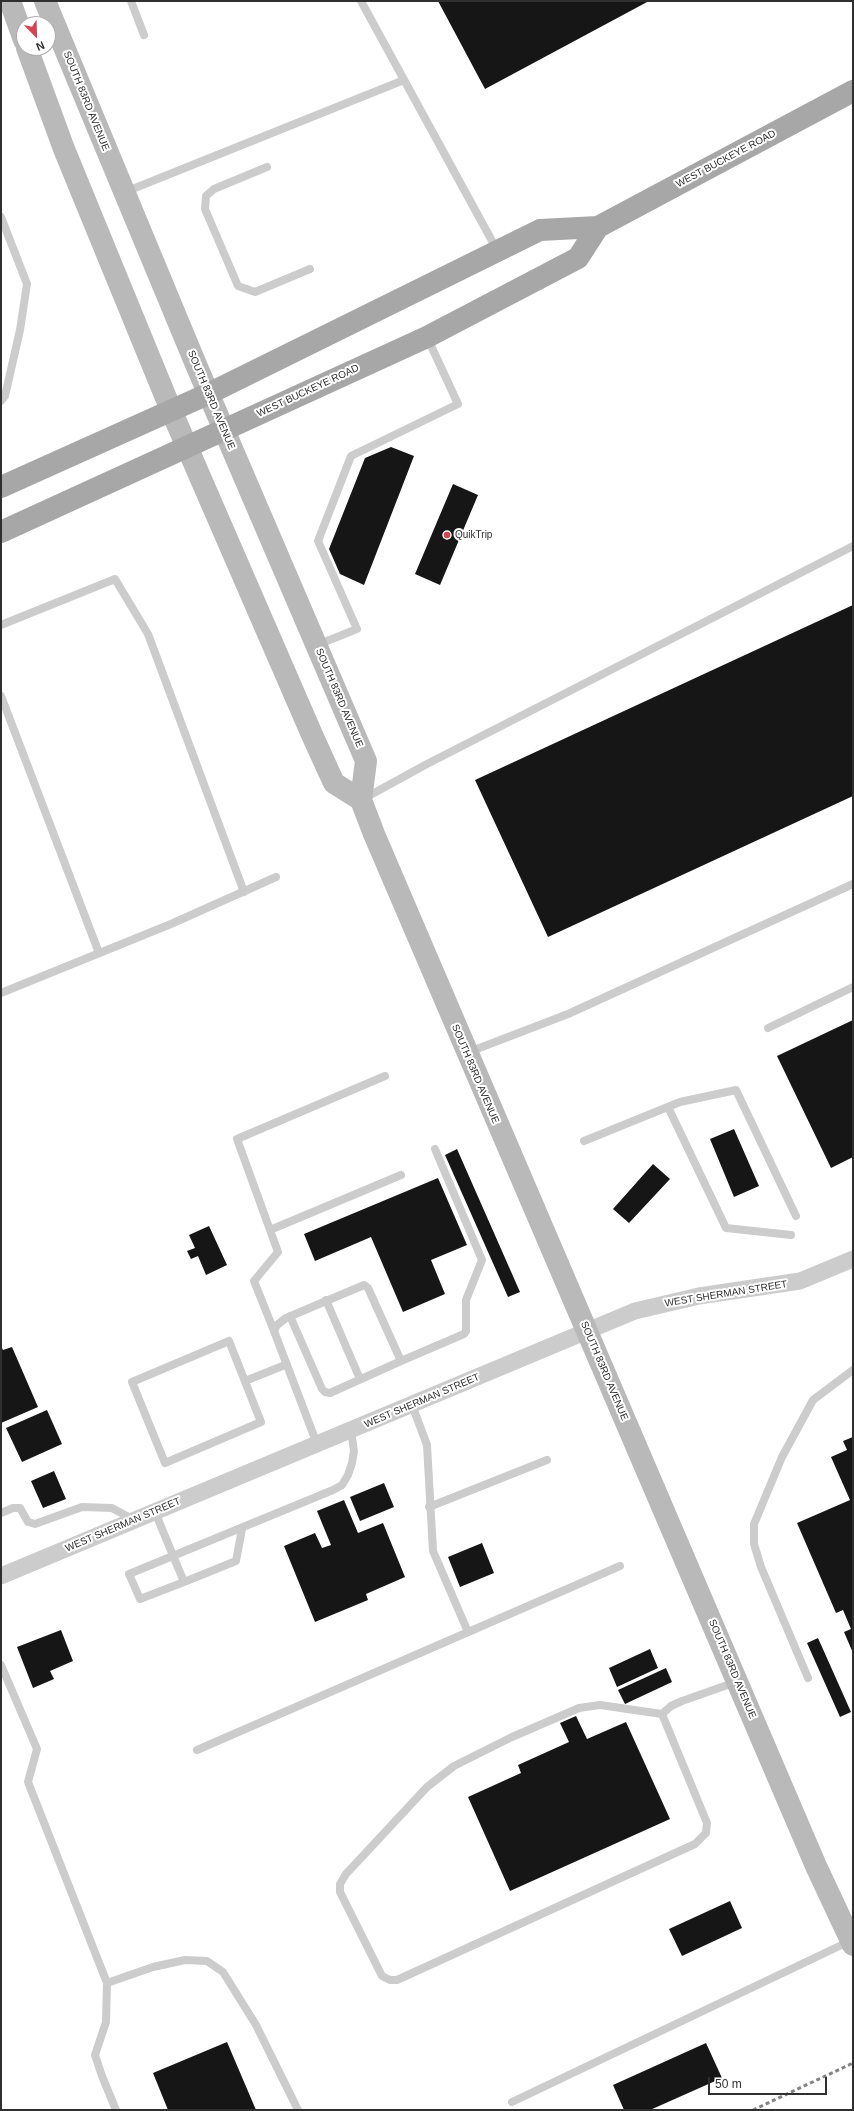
<!DOCTYPE html>
<style>
body{margin:0}
#map{position:relative;width:854px;height:2111px;overflow:hidden;background:#fff;font-family:Helvetica,sans-serif}
canvas{display:block}
.frame{position:absolute;inset:0;border:2px solid #2f2f2f;pointer-events:none}
.north{position:absolute;left:16px;top:16px;width:40px;height:40px;box-sizing:border-box;background:#fff;border:1px solid #acacac;border-radius:50%;rotate:157deg;font-size:11px;font-weight:700;line-height:16px;text-align:center;color:#2f2f2f}
.north::after{content:'';display:block;margin:auto;width:14px;height:18px;background:#d34450;clip-path:polygon(50% 0,100% 100%,50% 72%,0 100%)}
.scale{position:absolute;left:708px;top:2077px;width:119px;height:18px;box-sizing:border-box;border:2px solid #2f2f2f;border-top:0;padding-left:5px;font-size:12px;line-height:14px;white-space:nowrap;color:#2f2f2f;-webkit-text-stroke:3px #fff;paint-order:stroke}
</style>
<div id="map">
<canvas width="854" height="2111"></canvas>
<div class="frame"></div>
<div class="north">N</div>
<div class="scale">50 m</div>
</div>
<script>
const g = document.querySelector('canvas').getContext('2d');
g.lineJoin = 'round';
function paint(path, color) { g.fillStyle = color; g.fill(path, 'evenodd'); }
const shape = rows => new Path2D(rows.map(r => 'M' + r).join(''));
function stroke(path, color, width, dash) { g.strokeStyle = color; g.lineWidth = width; g.lineCap = dash ? 'butt' : 'round'; g.setLineDash(dash || []); g.stroke(path); }
function write(font, color, halo, rows, align = 'center') {
  g.font = font + ' Helvetica,sans-serif'; g.lineWidth = 4; g.setLineDash([]); g.textBaseline = 'middle'; g.strokeStyle = halo; g.fillStyle = color; for (const [text, x, y, turn = 0] of rows) {
    g.save(); g.translate(x, y); g.rotate((+turn || 0) * Math.PI / 180); g.textAlign = isNaN(turn) ? turn : align; if (halo) g.strokeText(text, 0, 0); g.fillText(text, 0, 0); g.restore();
  }
}
const building = shape([
 [438,1,649,1,485,89],
 [391,447,414,456,364,585,340,574,329,549,365,458],
 [453,484,478,495,440,585,415,574],
 [853,605,853,796,548,937,475,780],
 [853,1020,853,1157,831,1168,777,1056],
 [734,1129,759,1186,734,1197,710,1139],
 [457,1149,520,1292,508,1297,445,1155],
 [653,1164,670,1179,629,1223,613,1209],
 [438,1178,467,1245,431,1260,445,1294,403,1312,371,1237,315,1261,304,1234],
 [209,1226,227,1265,206,1275,198,1256,191,1259,187,1251,195,1248,189,1235],
 [1,1346,3,1350,12,1347,38,1407,1,1423],
 [47,1410,62,1444,22,1462,6,1428],
 [853,1437,853,1653,844,1632,851,1629,843,1610,836,1613,797,1523,850,1500,831,1457,847,1450,843,1441],
 [54,1471,66,1499,43,1508,31,1481],
 [384,1483,394,1507,360,1521,350,1497],
 [344,1500,358,1533,383,1523,405,1577,366,1594,368,1600,315,1622,284,1546,315,1533,322,1548,331,1545,317,1511],
 [482,1543,494,1573,460,1587,448,1557],
 [61,1630,73,1661,50,1671,54,1679,33,1688,17,1647],
 [818,1638,851,1712,840,1717,807,1643],
 [650,1649,658,1668,617,1687,609,1668],
 [666,1668,672,1682,625,1704,618,1690],
 [576,1716,587,1739,626,1722,670,1819,510,1891,468,1797,521,1773,518,1765,569,1742,560,1723],
 [730,1901,742,1928,682,1956,669,1929],
 [227,2042,256,2110,168,2110,153,2073],
 [706,2043,722,2078,650,2110,624,2110,613,2085]
]);
const lane = shape([
 [131,1,144,35],
 [361,1,497,250],
 [267,167,214,189,206,196,205,209,238,286,255,292,310,269],
 [125,192,404,80],
 [1,217,27,284,20,330,5,396,1,401],
 [1,625,115,579,148,634,244,892],
 [317,645,357,629,318,541,351,456,458,404,427,337],
 [1,696,99,953],
 [363,799,427,764,853,546],
 [1,993,171,924,276,877],
 [768,1028,853,987],
 [469,1052,568,1014,853,884],
 [668,1107,726,1228,791,1235],
 [584,1141,680,1102,736,1090,796,1216],
 [270,1230,237,1139,385,1076],
 [326,1300,360,1379],
 [290,1316,322,1389,325,1392,330,1393,401,1361],
 [274,1331,254,1281,278,1252,270,1230,401,1175],
 [229,1341,261,1422,165,1463,132,1382,229,1341],
 [245,1381,285,1365],
 [412,1405,427,1445,433,1551,468,1632],
 [317,1444,274,1331,277,1325,286,1318,364,1285,368,1288,401,1361,464,1334,466,1331,466,1300,482,1260,435,1149],
 [429,1507,547,1460],
 [155,1512,184,1582,236,1561,242,1529],
 [1,1513,13,1508,20,1508,28,1522,35,1524,82,1507,112,1508,134,1520],
 [184,1582,140,1599,129,1574,333,1490,342,1485,348,1475,352,1463,354,1451,351,1431],
 [1,1665,37,1749,28,1782,107,1983,106,2022,95,2055,102,2076,116,2110],
 [808,1678,761,1567,754,1544,754,1524,782,1457,813,1400,853,1370],
 [662,1714,600,1705,579,1708,512,1737,454,1766,427,1787,346,1874,340,1884,340,1892,382,1976,390,1980,397,1980,695,1844,706,1833,707,1823,662,1714,671,1706,682,1701,736,1682],
 [197,1750,620,1566],
 [107,1983,153,1967,185,1960,207,1961,223,1972,256,2025,298,2110],
 [512,2102,850,1941]
]);
const street = shape([
 [1,1576,635,1311,699,1296,800,1281,853,1259]
]);
const secondary = shape([
 [10,1,24,40],
 [45,1,197,367,366,761,361,800,374,834,816,1866,853,1945],
 [27,48,64,149,171,410,313,737,334,783,361,800]
]);
const primary = shape([
 [1,487,208,394,540,230,598,227,853,91],
 [1,532,427,337,578,258,598,227]
]);
const rail = shape([
 [753,2110,853,2063]
]);
const markers = [
 [447,535,4,"#d34450"]
];
const streetNames = [
 ["SOUTH 83RD AVENUE",86,101,68],
 ["WEST BUCKEYE ROAD",726,159,-28],
 ["WEST BUCKEYE ROAD",308,391,-25],
 ["SOUTH 83RD AVENUE",211,400,67],
 ["SOUTH 83RD AVENUE",339,698,67],
 ["SOUTH 83RD AVENUE",475,1074,67],
 ["WEST SHERMAN STREET",726,1294,-9],
 ["SOUTH 83RD AVENUE",604,1371,67],
 ["WEST SHERMAN STREET",422,1401,-23],
 ["WEST SHERMAN STREET",123,1525,-23],
 ["SOUTH 83RD AVENUE",732,1669,67]
];
const poiNames = [
 ["QuikTrip",455,535]
];
paint(building, '#161616');
stroke(lane, '#ccc', 8);
stroke(street, '#ccc', 17);
stroke(secondary, '#b9b9b9', 22);
stroke(primary, '#a7a7a7', 22);
stroke(rail, '#848484', 3, [4, 3]);
for (const [x, y, r, color] of markers) { const dot = new Path2D(); dot.arc(x, y, r, 0, 2 * Math.PI); g.fillStyle = color; g.fill(dot); stroke(dot, '#fff', 1.5); }
write('10px', '#2f2f2f', '#fff', streetNames);
write('10px', '#2f2f2f', '#fff', poiNames, 'left');
</script>
